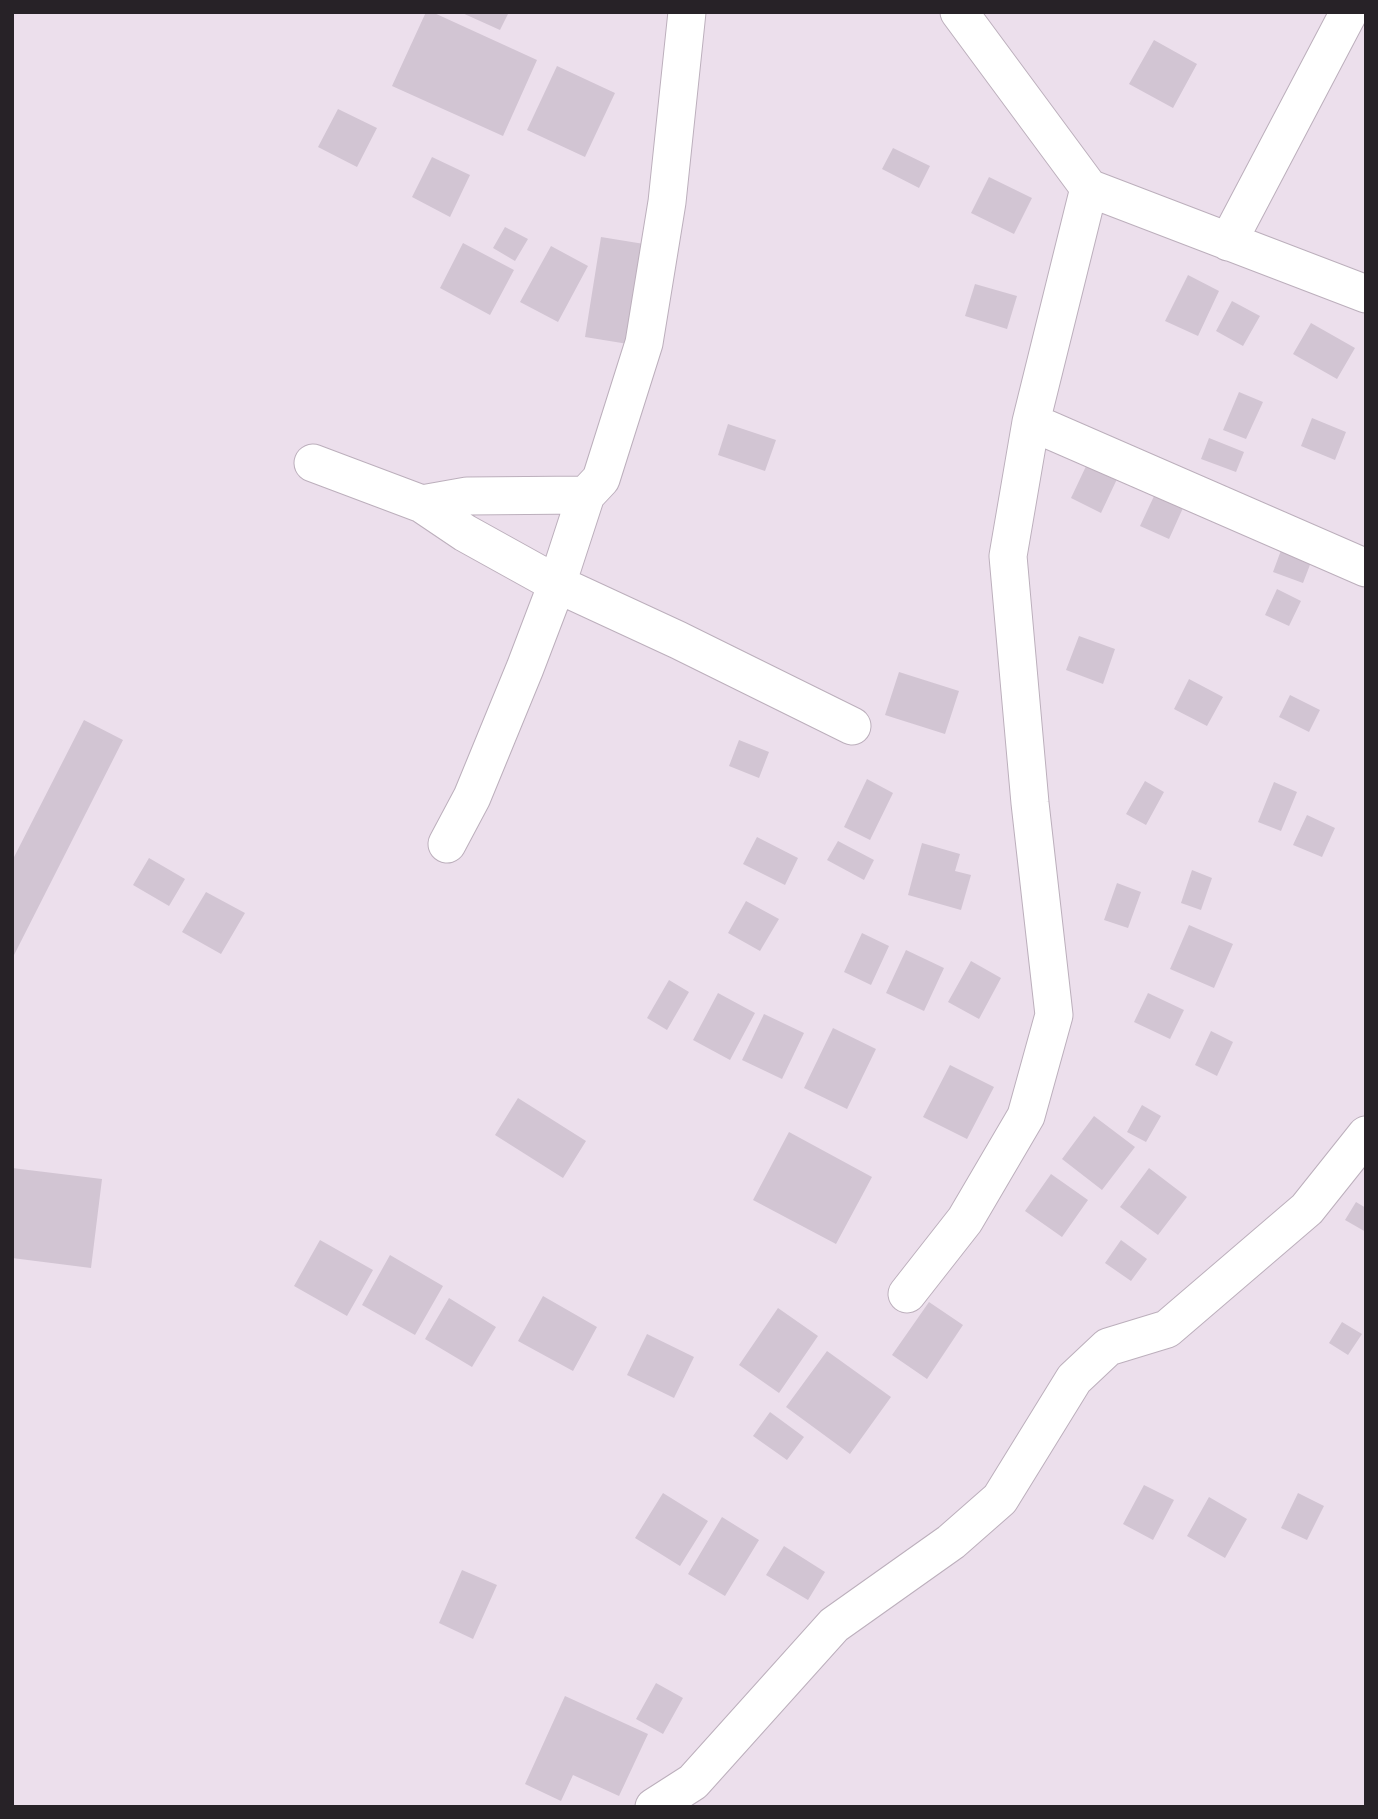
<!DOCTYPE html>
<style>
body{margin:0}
#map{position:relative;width:1378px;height:1819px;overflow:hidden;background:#ecdfec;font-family:Mulish,sans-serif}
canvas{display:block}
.frame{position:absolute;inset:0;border:14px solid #272227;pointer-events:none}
</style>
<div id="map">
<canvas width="1378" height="1819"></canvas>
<div class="frame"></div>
</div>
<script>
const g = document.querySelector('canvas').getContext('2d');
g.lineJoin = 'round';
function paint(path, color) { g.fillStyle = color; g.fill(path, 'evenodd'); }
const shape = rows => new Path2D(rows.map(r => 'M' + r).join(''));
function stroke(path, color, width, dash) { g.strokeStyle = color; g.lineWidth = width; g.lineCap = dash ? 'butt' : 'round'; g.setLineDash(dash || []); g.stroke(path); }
const building = shape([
 [426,12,432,12,537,60,503,136,392,86],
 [460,12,509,12,500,30],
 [1154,40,1197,64,1173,108,1129,84],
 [557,66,615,93,585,157,527,130],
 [338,109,377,128,357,167,318,147],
 [893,148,930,166,919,188,882,169],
 [432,157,470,175,450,217,412,197],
 [989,177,1032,198,1014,234,971,213],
 [505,227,528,239,515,261,493,248],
 [601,237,644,244,628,344,585,337],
 [463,243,514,270,490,315,440,288],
 [551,246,588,266,558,322,520,302],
 [1188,275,1219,291,1198,336,1165,321],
 [975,284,1017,296,1007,329,965,316],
 [1232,301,1260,316,1243,346,1216,331],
 [1311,323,1355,348,1337,379,1293,354],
 [1239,392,1263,402,1246,439,1223,430],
 [1312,418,1346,432,1335,460,1301,446],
 [728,424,776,440,765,471,718,455],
 [1209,438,1244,452,1236,472,1201,459],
 [1088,462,1118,477,1101,513,1071,498],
 [1155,494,1183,508,1169,539,1140,526],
 [1283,545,1313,557,1303,583,1273,572],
 [1277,589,1301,601,1289,626,1265,615],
 [1079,636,1115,649,1103,684,1066,670],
 [899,672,959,691,945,734,885,715],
 [1189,679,1223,697,1207,726,1174,709],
 [1290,695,1320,710,1309,732,1279,717],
 [84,720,123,740,12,959,12,861],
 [739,740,769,752,759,778,729,766],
 [867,779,893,793,870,840,844,827],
 [1145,781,1164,792,1146,825,1126,814],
 [1274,782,1297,792,1281,831,1258,822],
 [1307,815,1335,828,1322,857,1293,845],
 [757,837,798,858,785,885,743,864],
 [838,841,874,860,864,880,827,860],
 [922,843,960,854,955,871,971,875,961,910,908,895],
 [149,858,185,879,169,906,133,885],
 [1192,870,1212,878,1201,910,1181,903],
 [1117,883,1141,892,1128,928,1104,920],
 [206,892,245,913,221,954,182,932],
 [746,901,779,919,760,951,728,933],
 [1189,925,1233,944,1214,988,1170,969],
 [862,933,889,946,871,985,844,972],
 [906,950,944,968,924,1011,886,993],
 [971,961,1001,978,979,1019,948,1002],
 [669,980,689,992,667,1030,647,1018],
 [718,993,755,1013,730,1060,693,1040],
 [1148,993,1184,1010,1170,1039,1134,1022],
 [764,1014,804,1033,782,1079,742,1060],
 [833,1028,876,1049,847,1109,804,1088],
 [1211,1031,1233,1042,1217,1076,1195,1065],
 [950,1065,994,1087,967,1139,923,1117],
 [518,1098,586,1141,563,1178,495,1135],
 [1142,1105,1161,1116,1146,1142,1127,1132],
 [1094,1116,1135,1147,1102,1190,1062,1159],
 [789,1132,872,1177,836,1244,753,1200],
 [12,1168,102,1179,91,1268,12,1258],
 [1149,1168,1187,1197,1158,1235,1120,1207],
 [1051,1174,1088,1200,1062,1237,1025,1211],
 [1356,1202,1366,1208,1366,1232,1345,1220],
 [320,1240,373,1270,347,1316,294,1286],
 [1121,1240,1147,1259,1131,1281,1105,1263],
 [390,1255,443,1286,415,1335,362,1305],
 [543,1296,597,1327,573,1371,518,1341],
 [449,1298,496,1327,472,1367,425,1339],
 [929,1302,963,1325,927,1379,892,1355],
 [778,1308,818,1336,779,1393,739,1365],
 [1342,1322,1362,1334,1348,1355,1329,1343],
 [647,1334,694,1357,674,1398,627,1375],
 [827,1351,891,1397,850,1454,786,1407],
 [770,1412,804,1437,787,1460,753,1436],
 [1144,1485,1174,1500,1153,1540,1123,1524],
 [663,1493,708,1521,680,1566,635,1538],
 [1298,1493,1324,1506,1307,1540,1281,1528],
 [1209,1497,1247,1519,1225,1558,1187,1536],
 [722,1517,759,1540,725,1596,688,1574],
 [784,1546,825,1572,808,1600,766,1575],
 [462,1570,497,1585,473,1639,439,1623],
 [656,1683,683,1698,663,1734,636,1719],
 [565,1696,648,1734,619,1796,573,1775,561,1801,525,1784]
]);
const minor = shape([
 [1089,188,1366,294],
 [1228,242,1349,12],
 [1031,422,1366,568],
 [313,463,422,504,465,533,557,584,678,640,852,726],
 [422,504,467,496,586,495],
 [447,844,472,797,525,668,557,584,586,495,601,479,644,343,667,202,687,12],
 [907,1294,965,1220,1026,1116,1054,1015,1030,803,1008,556,1031,422,1089,188,959,12],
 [654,1807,693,1782,834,1625,951,1542,1000,1499,1074,1379,1108,1347,1167,1329,1307,1209,1366,1135]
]);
paint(building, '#d2c5d3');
stroke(minor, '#bcafbc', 39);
stroke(minor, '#fff', 37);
</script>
